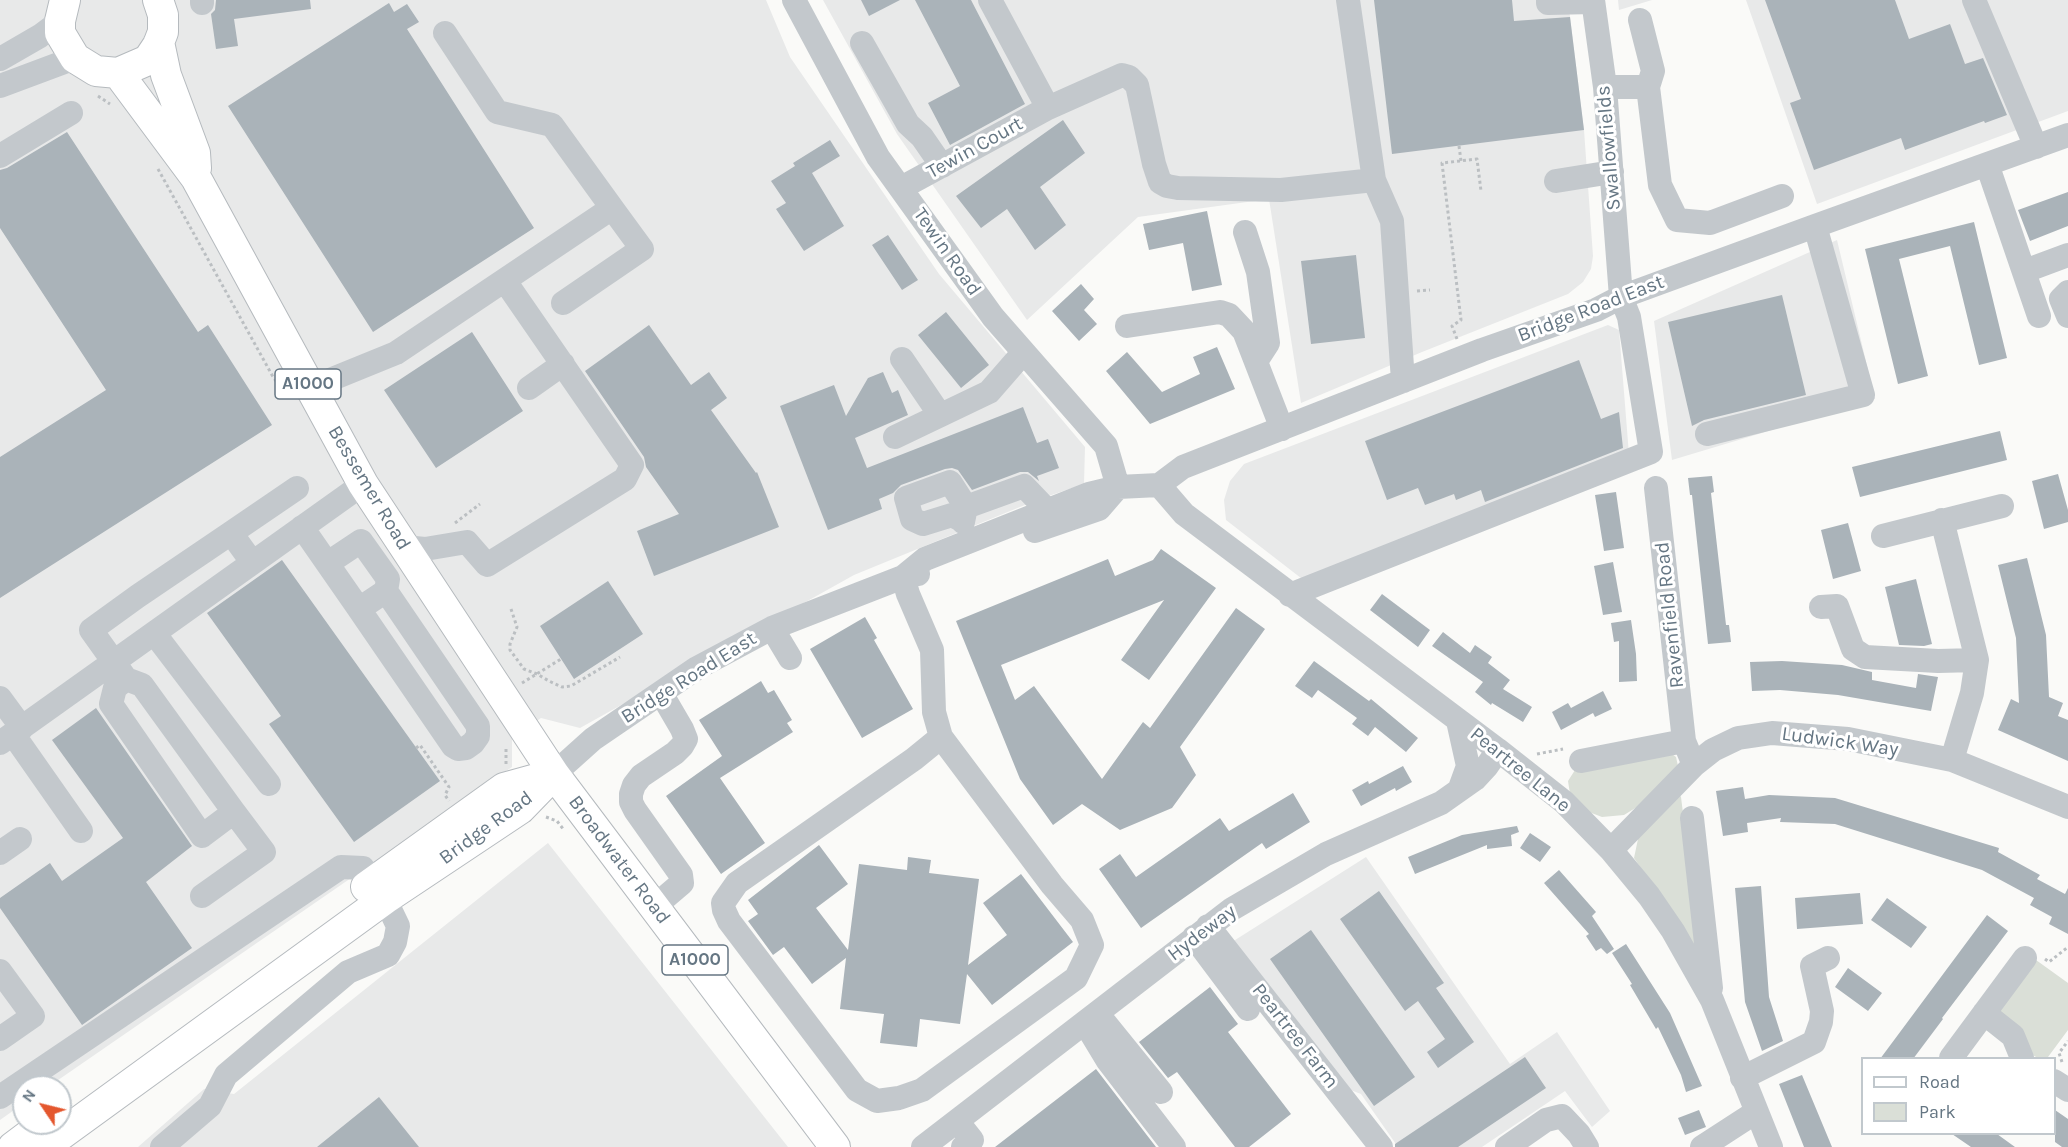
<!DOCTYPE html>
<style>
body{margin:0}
#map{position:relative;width:2068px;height:1147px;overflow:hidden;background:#fafaf8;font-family:Karla,sans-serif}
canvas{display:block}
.legend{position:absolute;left:1861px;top:1057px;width:195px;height:78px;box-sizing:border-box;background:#fff;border:2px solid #c1c8cd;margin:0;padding:8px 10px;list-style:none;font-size:18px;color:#657683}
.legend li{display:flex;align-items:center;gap:12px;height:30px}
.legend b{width:30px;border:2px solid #c1c8cd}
.north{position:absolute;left:12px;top:1075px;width:60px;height:60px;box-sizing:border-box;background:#fff;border:2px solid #c1c8cd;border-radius:50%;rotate:305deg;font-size:16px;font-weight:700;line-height:24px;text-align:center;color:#657683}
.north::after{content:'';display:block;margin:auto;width:21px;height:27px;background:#e4572e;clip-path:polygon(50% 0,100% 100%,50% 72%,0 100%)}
</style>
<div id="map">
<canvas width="2068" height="1147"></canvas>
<ul class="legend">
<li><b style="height:8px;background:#fff"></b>Road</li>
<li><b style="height:16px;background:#dadfd7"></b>Park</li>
</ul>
<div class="north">N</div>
</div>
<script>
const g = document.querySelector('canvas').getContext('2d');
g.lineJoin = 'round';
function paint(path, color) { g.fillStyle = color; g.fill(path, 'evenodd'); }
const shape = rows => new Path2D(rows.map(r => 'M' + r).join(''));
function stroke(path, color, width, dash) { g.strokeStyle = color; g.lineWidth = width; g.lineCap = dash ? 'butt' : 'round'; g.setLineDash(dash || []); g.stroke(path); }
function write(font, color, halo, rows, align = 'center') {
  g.font = font + ' Karla,sans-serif'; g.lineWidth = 6; g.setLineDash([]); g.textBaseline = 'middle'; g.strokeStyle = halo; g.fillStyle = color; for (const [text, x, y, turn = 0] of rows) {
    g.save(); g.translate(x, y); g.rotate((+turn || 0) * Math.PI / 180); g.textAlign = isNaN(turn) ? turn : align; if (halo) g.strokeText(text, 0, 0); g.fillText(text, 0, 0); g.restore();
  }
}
const built = shape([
 [0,0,766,0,790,57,939,274,1085,447,1084,484,1037,500,854,575,580,728,541,718,512,738,512,767,48,1087,24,1087,24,1103,0,1120],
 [823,0,1568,0,1584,130,1593,256,1591,269,1583,282,1568,294,1422,352,1301,403,1269,199,1138,217,1027,320,897,134],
 [1618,0,1652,0,1619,10],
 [1746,0,2068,0,2068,111,1817,204],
 [1837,240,1875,399,1672,460,1654,321],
 [1608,325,1619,330,1630,467,1319,592,1226,520,1224,500,1230,481,1244,464],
 [548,843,788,1147,138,1147,204,1089,234,1094],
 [1366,857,1510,1064,1557,1032,1610,1111,1592,1127,1565,1091,1482,1147,1398,1147,1361,1094,1340,1086,1232,942]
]);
const green = shape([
 [1672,754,1676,757,1678,766,1637,807,1624,815,1602,817,1589,812,1570,794,1568,781,1575,770],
 [1679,794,1681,797,1699,942,1694,946,1634,858,1638,839],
 [2036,960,2068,983,2068,1030,2048,1057,2042,1058,2038,1058,2027,1052,1997,1013]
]);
const building = shape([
 [216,0,310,0,311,9,234,19,238,46,216,49,211,14,215,10],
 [861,0,900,0,869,16],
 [915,0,971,0,1025,104,950,145,928,103,960,86],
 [1374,0,1512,0,1514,21,1570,17,1584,130,1392,154],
 [1765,0,1895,0,1909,39,1950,24,1965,64,1983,58,2007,115,1985,123,1984,121,1905,150,1901,138,1814,170,1790,103,1801,99],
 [389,3,394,12,407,4,419,22,407,29,534,228,373,332,228,106],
 [1063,120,1085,153,1040,187,1066,225,1035,250,1007,209,981,228,956,196],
 [67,132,198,332,208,325,272,425,0,598,0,457,106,390,0,228,0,170,7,168],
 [830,140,840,156,812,173,844,226,804,251,776,209,786,203,771,181,795,166,793,163],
 [2068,192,2068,226,2030,241,2018,210],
 [1207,211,1222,285,1192,291,1183,243,1149,250,1143,224],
 [1974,222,2007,358,1979,365,1950,246,1899,259,1928,376,1898,384,1865,249],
 [888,235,918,280,902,290,872,245],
 [1356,255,1365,338,1311,344,1301,261],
 [1081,284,1094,299,1084,310,1097,324,1079,341,1052,311],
 [1782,295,1806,395,1704,420,1692,426,1668,322],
 [946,312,989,365,961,388,918,335],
 [649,325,691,385,709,372,727,398,711,410,756,473,757,472,779,527,654,576,637,531,679,514,646,467,644,457,585,371],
 [472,332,523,411,436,468,384,390],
 [1217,347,1235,389,1150,424,1106,371,1127,352,1162,392,1200,374,1193,357],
 [1579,360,1601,419,1619,412,1623,448,1485,502,1481,490,1456,500,1454,494,1425,505,1418,488,1387,500,1365,441],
 [883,372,892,393,898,390,908,415,855,438,867,468,1023,407,1037,443,1048,439,1059,468,1037,476,1039,481,1028,472,1020,472,972,490,958,470,952,468,945,469,901,485,893,493,879,499,882,509,828,530,780,406,834,385,846,416,868,378],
 [2000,431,2007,460,1860,497,1852,467],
 [2058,474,2068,510,2068,522,2044,529,2032,481],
 [1712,476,1714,492,1711,493,1726,625,1729,625,1731,642,1708,644,1692,495,1690,495,1688,478],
 [1616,492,1624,548,1604,551,1595,495],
 [1848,523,1861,571,1833,579,1821,530],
 [1161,549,1216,588,1149,680,1121,660,1164,600,1001,665,1015,700,1034,686,1102,779,1143,722,1150,728,1236,608,1265,629,1180,747,1196,775,1172,808,1120,830,1082,804,1053,825,1020,779,956,621,1108,559,1115,576,1153,560],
 [2027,558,2046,635,2049,697,2063,703,2058,716,2068,720,2068,761,1998,730,2011,699,2019,703,2016,638,1998,565],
 [282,560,440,781,354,842,269,724,281,716,207,613],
 [1613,562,1622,612,1603,615,1594,566],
 [1916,579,1932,644,1924,646,1899,645,1885,587],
 [608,581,643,634,574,679,540,626],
 [1382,594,1430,630,1418,647,1370,610],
 [865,617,877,638,874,640,913,709,862,738,810,649],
 [1631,620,1636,654,1637,681,1619,682,1619,641,1614,642,1611,623],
 [1443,632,1470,653,1475,645,1492,657,1488,663,1510,680,1503,689,1532,707,1523,722,1492,703,1491,705,1475,692,1483,682,1432,646],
 [1314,661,1369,701,1371,699,1418,738,1406,752,1375,727,1368,736,1352,724,1357,718,1318,690,1312,698,1295,686],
 [1782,661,1842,665,1872,672,1872,680,1916,688,1918,674,1938,677,1931,711,1838,695,1780,690,1752,691,1750,662],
 [761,681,768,693,774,690,792,720,787,723,793,732,720,778,765,843,721,874,666,796,722,756,699,720],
 [1603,691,1612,709,1595,717,1593,713,1561,730,1552,712,1568,703,1571,708],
 [96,708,192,846,146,882,192,948,82,1025,0,908,0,898,50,863,62,881,123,838,52,740],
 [1403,766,1412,782,1396,791,1395,788,1361,806,1352,790,1368,781,1369,784],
 [1743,787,1745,799,1769,795,1835,798,1999,848,1998,852,2040,875,2037,879,2065,894,2068,888,2068,934,2049,924,2052,917,2030,905,2034,898,1982,870,1835,824,1780,822,1781,818,1747,823,1748,832,1723,836,1716,791],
 [1293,793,1310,822,1266,849,1262,843,1141,928,1099,869,1120,854,1136,877,1220,818,1229,831],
 [1517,826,1519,832,1511,835,1512,846,1487,849,1487,845,1415,874,1408,857,1462,835],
 [1530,833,1551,847,1540,862,1520,848],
 [819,845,848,884,816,908,848,950,859,864,907,870,908,857,931,860,929,873,979,879,968,965,1007,935,983,903,1021,874,1073,942,992,1005,967,974,960,1024,920,1019,917,1047,880,1043,884,1014,840,1009,846,958,812,984,784,947,773,955,748,921,758,914,748,900],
 [1559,870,1596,912,1592,916,1614,949,1607,954,1601,948,1596,951,1586,936,1589,934,1544,883],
 [1761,886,1769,997,1783,1041,1762,1051,1745,1002,1735,888],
 [1379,891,1444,983,1436,988,1474,1042,1438,1068,1427,1052,1445,1039,1418,1001,1405,1011,1340,919],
 [1860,893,1863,924,1797,929,1795,898],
 [1887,898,1927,927,1911,948,1871,920],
 [1987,915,2008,931,1942,1018,1943,1019,1913,1059,1880,1059],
 [1311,930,1415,1077,1374,1106,1270,959],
 [1626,944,1670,1013,1702,1086,1686,1092,1681,1075,1658,1027,1656,1029,1630,985,1632,984,1612,953],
 [1848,968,1882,993,1868,1011,1835,987],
 [1210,987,1238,1024,1228,1032,1291,1114,1249,1147,1235,1147,1177,1072,1168,1078,1139,1042],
 [1525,1057,1546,1088,1458,1147,1395,1147,1395,1144],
 [1096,1069,1156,1147,995,1147],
 [1802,1075,1832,1147,1804,1147,1779,1084],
 [379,1097,419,1147,317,1147],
 [1699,1110,1706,1127,1685,1135,1678,1118],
 [2055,1110,2068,1119,2068,1147,2062,1147,2055,1142],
 [1952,1134,1997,1134,2015,1147,1971,1147]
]);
const path = shape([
 [98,96,110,104],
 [1459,146,1461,161],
 [158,169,272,375,286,396],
 [1417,291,1430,290],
 [1457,339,1452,326,1461,320,1442,163,1477,159,1481,191],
 [455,523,480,504],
 [511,609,517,627,510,644,510,650,524,669,537,674,549,681,562,687,571,686,620,657],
 [522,683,561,659],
 [416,748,420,745,449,787,445,795,449,801],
 [1537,754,1563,749],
 [506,764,506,747],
 [546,817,557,821,564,830],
 [2045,959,2049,962,2068,947],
 [2062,1062,2059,1053,2068,1041]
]);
const minor = shape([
 [202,0,202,3],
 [794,0,878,157,993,317,1106,446,1118,487],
 [990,0,1048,108],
 [1348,0,1374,180,1392,221,1403,381],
 [1548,0,1548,3,1593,2],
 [1974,0,2036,147],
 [1640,20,1653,71,1648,87],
 [862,43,908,124,922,137,942,166],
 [0,59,40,36,60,21],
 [0,86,75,58],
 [1605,87,1648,87,1660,185,1677,220,1710,223,1782,196],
 [0,156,71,113],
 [1987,164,2039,316],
 [1556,181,1612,172],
 [901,188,1048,108,1122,75,1129,77,1137,85,1154,164,1160,182,1167,186,1178,188,1281,190,1374,180],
 [1245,232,1258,272,1268,343,1257,360],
 [2033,268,2068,255],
 [2068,292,2061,299,2068,316],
 [563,303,642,249,612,208],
 [1127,326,1220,312,1229,315,1244,331,1282,429],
 [902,359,940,415],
 [310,388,396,353,612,208,552,125,497,112,445,33],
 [529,388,563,364],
 [1707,434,1863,395,1815,226],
 [895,437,989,392,1023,353],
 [1159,485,1184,514,1498,750,1564,802,1611,850,1649,896,1673,931,1712,1000,1771,1147],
 [1656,488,1684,741,1694,765],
 [1942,520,1977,660,1972,693,1952,760],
 [963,521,952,515,923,524,912,519,906,498,950,482,966,507],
 [963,522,966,507,1024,486,1047,510],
 [302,527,359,609,386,591,388,579,361,541,328,563],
 [1035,531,1099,509,1118,487],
 [231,533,297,488],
 [1883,536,2002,506],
 [404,547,425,549,467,542,487,565,625,479,632,465,505,281],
 [903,577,925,559,1089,494,1118,487,1159,485,1183,467,1482,350,1596,310,1621,297,1815,226,2068,135],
 [903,577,908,594,932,650,934,712,941,737,1052,885,1082,920,1092,945,1076,978,922,1090,899,1098,877,1101,857,1090,729,921,724,910,723,903,737,883,914,759,941,737],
 [1290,595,1651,452,1629,317,1621,297,1605,87,1593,0],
 [1821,607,1837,606,1853,649,1865,657,1938,661,1977,660],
 [359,609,453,746,458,749,466,748,473,743,478,736,478,726,386,591],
 [772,628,790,658],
 [154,633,269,784],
 [126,679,115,688,111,704,202,836,234,812,142,685,126,679,91,630,138,596,231,533,252,562],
 [0,698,22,728],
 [1458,721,1468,766,1460,788],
 [13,734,81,831],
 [0,743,363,484],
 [1581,761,1684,741],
 [554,774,593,739,697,668,772,628,903,577,918,574],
 [1692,818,1711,988],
 [1611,850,1694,765,1713,750,1738,738,1772,733,1848,739,1952,760,2068,807],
 [0,853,20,839],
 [202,896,264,852,234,812],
 [655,906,682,883,681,875,635,810,631,802,631,794,634,785,641,776,675,753,682,746,686,739,682,729,661,693],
 [1208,926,1381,1147],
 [1194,937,1248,1009],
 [0,971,33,1016,0,1039],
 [1097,1013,1161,1092],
 [1984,1013,2013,1036,2022,1058],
 [1085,1023,1108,1061,1174,1147],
 [1951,1058,2025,958],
 [1742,1078,1814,1042,1821,1022,1822,1011,1812,966,1828,958],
 [2054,1081,2068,1090],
 [0,1097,341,867,363,868,372,883,385,899,398,926,395,942,388,955,348,972,226,1075,210,1106,162,1147],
 [957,1121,972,1140,963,1147],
 [923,1147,1232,909,1326,854,1441,803,1475,779,1487,766,1498,750],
 [1507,1147,1546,1120,1562,1116,1579,1134,1587,1147],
 [1702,1147,1756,1112]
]);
const major = shape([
 [65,0,60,21,60,33,75,58,96,71,118,73,148,60,158,45,163,32,163,15,158,0],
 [159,42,166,75,195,153,196,168],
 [118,73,196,178,363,484,554,774,835,1147],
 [366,887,504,788,551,775],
 [13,1147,45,1123],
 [44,1147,385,899,520,809,554,774]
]);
const shields = [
 [308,384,66],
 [695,960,66]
];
const shieldNames = [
 ["A1000",308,384],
 ["A1000",695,960]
];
const streetNames = [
 ["Tewin Court",975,148,-29],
 ["Swallowfields",1609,148,-95],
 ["Tewin Road",947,252,55],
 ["Bridge Road East",1591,309,-21],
 ["Bessemer Road",369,488,59],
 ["Ravenfield Road",1670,615,-96],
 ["Bridge Road East",689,678,-32],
 ["Ludwick Way",1840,742,8],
 ["Peartree Lane",1520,770,39],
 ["Bridge Road",486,828,-36],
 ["Broadwater Road",619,860,53],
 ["Hydeway",1202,933,-37],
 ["Peartree Farm",1295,1036,52]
];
paint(built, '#e8e9e9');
paint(green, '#dadfd7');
paint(building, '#aab3b9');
stroke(major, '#b5babe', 32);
stroke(path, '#bbbfc2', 3, [3, 3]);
stroke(minor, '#c3c8cc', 24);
stroke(major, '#fff', 30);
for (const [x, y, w] of shields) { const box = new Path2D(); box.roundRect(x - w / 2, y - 15, w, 30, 4.5); g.fillStyle = '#fff'; g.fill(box); stroke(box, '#657683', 1.5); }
write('bold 18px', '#657683', null, shieldNames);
write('20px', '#657683', '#fff', streetNames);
</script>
